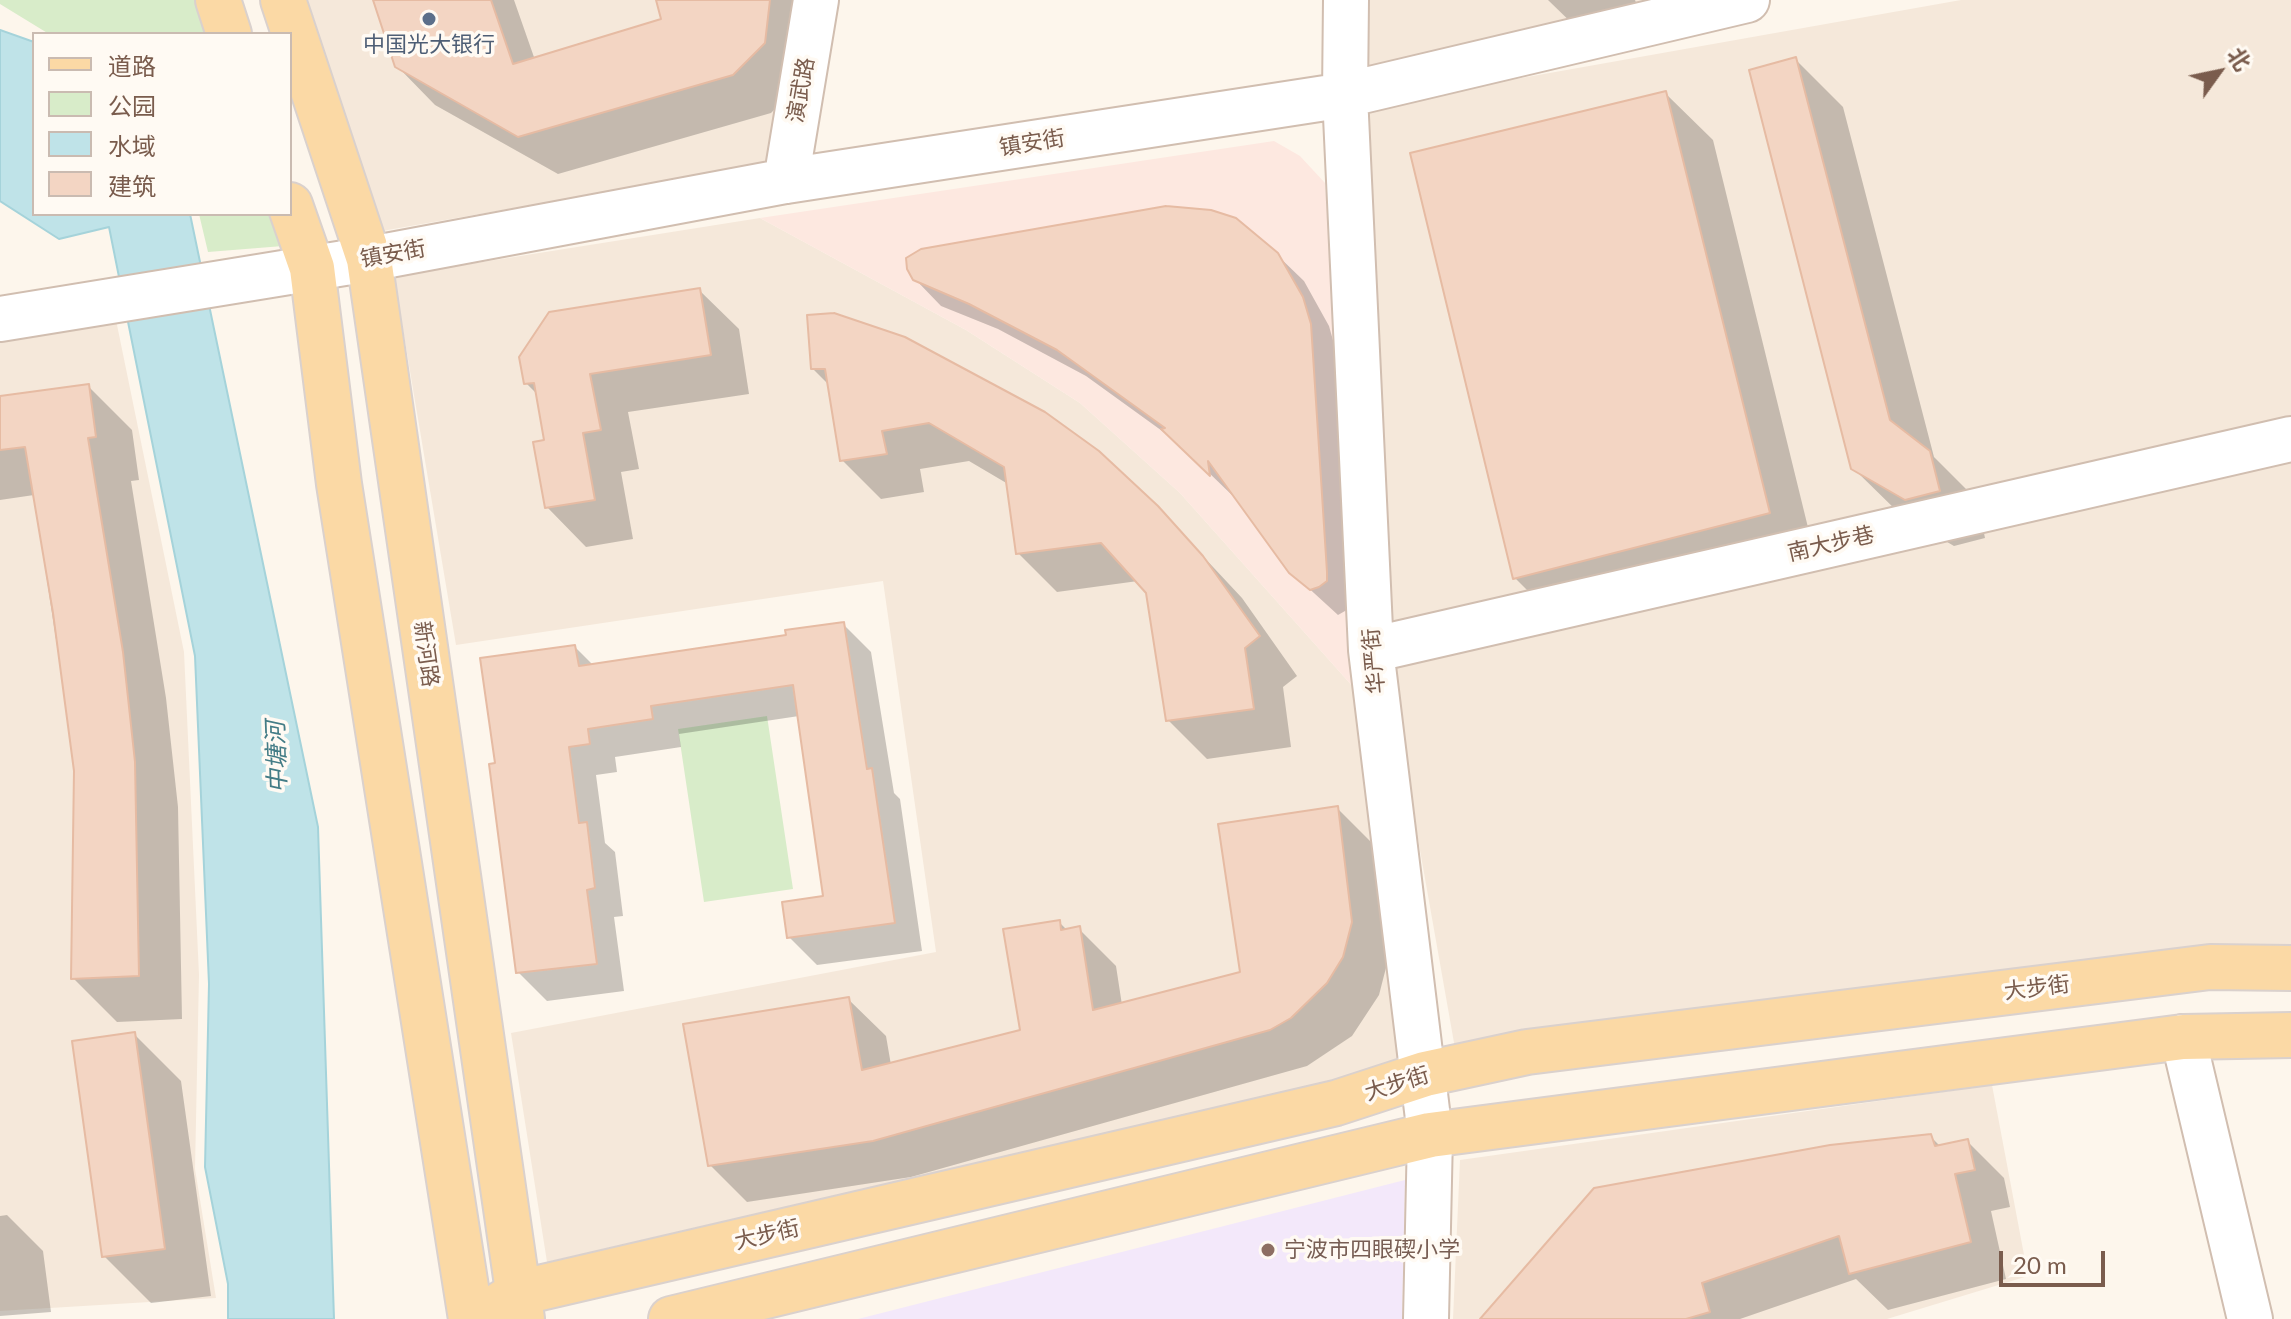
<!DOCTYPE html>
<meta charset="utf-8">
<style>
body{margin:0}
#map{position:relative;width:2291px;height:1319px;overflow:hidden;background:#fdf6ec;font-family:Lato,"Noto Sans SC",sans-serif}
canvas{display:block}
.legend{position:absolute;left:32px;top:32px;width:260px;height:184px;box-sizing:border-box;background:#fffaf3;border:2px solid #cabbb1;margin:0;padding:10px 14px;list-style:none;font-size:24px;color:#7a5c4d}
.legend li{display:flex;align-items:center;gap:16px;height:40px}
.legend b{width:40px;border:2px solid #cabbb1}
.north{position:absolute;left:2179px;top:32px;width:80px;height:80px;-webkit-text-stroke:6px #fffaf3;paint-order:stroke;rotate:57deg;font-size:22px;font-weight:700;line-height:32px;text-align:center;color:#7a5c4d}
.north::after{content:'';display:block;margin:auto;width:28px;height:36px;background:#7a5c4d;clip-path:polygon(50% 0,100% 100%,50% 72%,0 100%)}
.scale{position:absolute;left:1999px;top:1251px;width:106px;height:36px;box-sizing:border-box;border:4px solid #7a5c4d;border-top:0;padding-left:10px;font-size:24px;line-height:28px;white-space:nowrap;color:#7a5c4d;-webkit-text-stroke:6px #fffaf3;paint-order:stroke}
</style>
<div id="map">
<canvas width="2291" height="1319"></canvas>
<ul class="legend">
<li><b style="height:10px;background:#fbd9a5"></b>道路</li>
<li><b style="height:22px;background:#d8ecc9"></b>公园</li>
<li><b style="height:22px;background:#bfe3e8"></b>水域</li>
<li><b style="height:22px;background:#f3d5c3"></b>建筑</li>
</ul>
<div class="north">北</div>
<div class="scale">20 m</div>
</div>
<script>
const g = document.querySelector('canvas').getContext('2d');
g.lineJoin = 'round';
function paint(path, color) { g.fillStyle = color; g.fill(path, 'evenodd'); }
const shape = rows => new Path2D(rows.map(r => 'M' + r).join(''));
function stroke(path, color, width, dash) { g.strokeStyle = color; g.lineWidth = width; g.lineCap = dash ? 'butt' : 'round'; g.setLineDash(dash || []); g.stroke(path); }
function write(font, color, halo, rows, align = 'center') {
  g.font = font + ' Lato,"Noto Sans SC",sans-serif'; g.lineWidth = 7; g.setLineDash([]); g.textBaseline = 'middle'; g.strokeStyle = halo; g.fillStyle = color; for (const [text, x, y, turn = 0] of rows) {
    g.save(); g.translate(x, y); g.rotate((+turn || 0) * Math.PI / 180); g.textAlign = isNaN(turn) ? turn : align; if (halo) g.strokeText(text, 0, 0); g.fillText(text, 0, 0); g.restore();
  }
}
const residential = shape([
 [308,0,798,0,772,163,382,231],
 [1368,0,1648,0,1366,68],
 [1961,0,2291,0,2291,950,1456,1054,1388,669,1358,107],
 [760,218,966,330,1080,403,1180,493,1363,698,1410,1062,547,1262,511,1033,936,952,883,581,456,645,394,276],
 [116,320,184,652,199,975,195,1169,216,1298,0,1311,0,339],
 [1992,1085,2028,1276,1887,1319,1453,1319,1460,1160]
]);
const commercial = shape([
 [1274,141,1300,156,1325,183,1363,698,1180,493,1080,403,966,330,760,218]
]);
const education = shape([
 [1405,1180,1402,1319,858,1319]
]);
const green = shape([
 [0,0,198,0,210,34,49,34,0,4],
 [199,214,272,214,283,246,208,252],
 [767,716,793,889,704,902,678,729]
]);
const water = shape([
 [0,30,34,42,34,214,190,214,318,827,334,1319,228,1319,228,1284,205,1167,209,984,195,656,109,227,59,239,0,201,0,30]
]);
const shadow = shape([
 [375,0,514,0,535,60,663,20,658,0,813,0,802,81,771,113,558,174,435,105,397,66],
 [1548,0,1635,0,1639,10,1581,32],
 [1796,60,1843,107,1934,457,1977,500,1985,538,1954,546,1901,515,1853,468],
 [1666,94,1713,140,1816,560,1562,625,1515,578],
 [1276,254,1304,281,1329,326,1336,351,1352,607,1338,615,1291,572,1234,494,1235,498,1176,441,1086,376,998,329,941,306,915,279],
 [699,290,739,329,749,394,628,412,639,469,621,472,633,539,586,547,547,507,546,442,538,395,526,383],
 [809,317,1157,507,1242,598,1297,676,1283,687,1291,747,1207,759,1168,720,1148,592,1138,581,1057,592,1018,553,1008,484,969,461,920,469,924,492,881,499,842,460,829,385,813,369],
 [88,386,132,430,139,480,131,481,166,698,178,807,182,1019,117,1022,73,978,76,771,34,495,0,500,0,399],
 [843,624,871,652,894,793,900,799,922,951,817,965,789,937,825,897,799,716,679,734,681,747,615,757,617,772,596,775,605,843,615,852,623,916,614,917,624,991,547,1001,518,972,498,765,575,647,594,666,788,637],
 [1337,808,1374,845,1388,960,1379,995,1352,1036,1307,1066,911,1177,747,1202,710,1165,848,999,886,1036,891,1065,1022,1031,1059,922,1068,931,1079,929,1116,966,1122,1005,1242,974],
 [134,1034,181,1081,211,1296,151,1303,104,1256],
 [1930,1136,1941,1147,1967,1141,2004,1178,2010,1207,1991,1211,2006,1279,1888,1310,1856,1279,1740,1319,1493,1319],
 [7,1215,43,1251,51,1312,0,1316,0,1216]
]);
const building = shape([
 [373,0,491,0,513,64,661,19,656,0,770,0,765,43,733,75,518,137,395,67,373,0],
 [1796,57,1890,420,1930,451,1940,491,1905,500,1851,469,1749,70,1796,57],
 [1666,91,1770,513,1513,579,1410,153,1666,91],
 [1166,206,1211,210,1236,218,1278,253,1303,297,1311,324,1327,572,1327,581,1319,587,1310,590,1289,573,1208,461,1210,476,1161,429,1165,428,1057,350,969,304,913,280,907,269,906,258,921,249,1166,206],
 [700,288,711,355,590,374,601,430,583,433,595,500,545,508,533,442,544,440,534,383,524,384,519,357,549,312,700,288],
 [834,313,905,337,1045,412,1099,451,1158,506,1203,556,1260,636,1245,648,1254,709,1166,721,1146,593,1101,543,1016,554,1004,467,929,423,882,431,887,454,840,461,825,369,811,369,807,315,834,313],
 [89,384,96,437,88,438,123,652,135,762,139,976,71,979,74,771,53,613,25,447,0,450,0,396,89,384],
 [844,622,867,769,872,768,895,923,787,938,782,902,823,896,793,685,651,706,653,719,588,729,590,744,569,747,579,823,587,822,595,888,587,890,597,964,516,973,489,764,495,763,480,658,575,645,579,666,786,635,785,630,844,622],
 [1338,806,1352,922,1343,957,1327,983,1291,1018,1270,1030,873,1141,708,1166,683,1024,849,997,862,1070,1020,1030,1003,929,1060,920,1061,930,1080,926,1093,1010,1240,972,1218,824,1338,806],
 [135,1032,165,1249,102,1257,72,1041,135,1032],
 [1931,1134,1935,1146,1968,1139,1975,1170,1955,1174,1971,1242,1849,1274,1839,1236,1702,1283,1710,1312,1686,1319,1480,1319,1594,1188,1830,1145,1931,1134]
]);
const minor = shape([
 [1346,0,1345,95,1371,650,1430,1135,1426,1319],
 [786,181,816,0],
 [0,319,369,259,786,181,1345,95,1747,0],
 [1371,650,2291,439],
 [2183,1037,2250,1319]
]);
const major = shape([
 [218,0,229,34],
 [283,0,369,259,522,1319],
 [290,205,312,268,339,484,471,1319],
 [478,1319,518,1293,1336,1103,1425,1074,1527,1052,2210,967,2291,968],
 [671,1319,1430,1135,2183,1037,2291,1035]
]);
const markers = [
 [429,19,8,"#5c6f8a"],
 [1268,1250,8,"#8d6e63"]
];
const serviceNames = [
 ["中国光大银行",429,45]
];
const streetNames = [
 ["演武路",801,90,-80],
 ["镇安街",1032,143,-9],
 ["镇安街",393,254,-10],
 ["南大步巷",1831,544,-13],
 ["新河路",426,654,82],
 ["华严街",1374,661,-95],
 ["大步街",2037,988,-7],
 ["大步街",1397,1084,-17],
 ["大步街",767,1235,-13]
];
const educationNames = [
 ["宁波市四眼碶小学",1284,1250]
];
const waterNames = [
 ["中塘河",277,757,-92]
];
paint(residential, '#f5e8da');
paint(commercial, '#fde8e0');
paint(education, '#f3e8fa');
paint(green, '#d8ecc9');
paint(water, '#bfe3e8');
stroke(water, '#a5d3da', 2);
paint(shadow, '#0003');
paint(building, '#f3d5c3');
stroke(building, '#e6bba3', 2);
stroke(minor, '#d1beb0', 48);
stroke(major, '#dad1cd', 48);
stroke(minor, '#fff', 44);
stroke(major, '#fbd9a5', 44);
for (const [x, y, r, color] of markers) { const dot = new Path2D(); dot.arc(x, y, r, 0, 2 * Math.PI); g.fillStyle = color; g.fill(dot); stroke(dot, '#fffaf3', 3); }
write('22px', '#4e5e75', '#fffaf3', serviceNames);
write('22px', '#7a5c4d', '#fffaf3', streetNames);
write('22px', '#785e54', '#fffaf3', educationNames, 'left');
write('italic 24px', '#437c86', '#fffaf3', waterNames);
</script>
